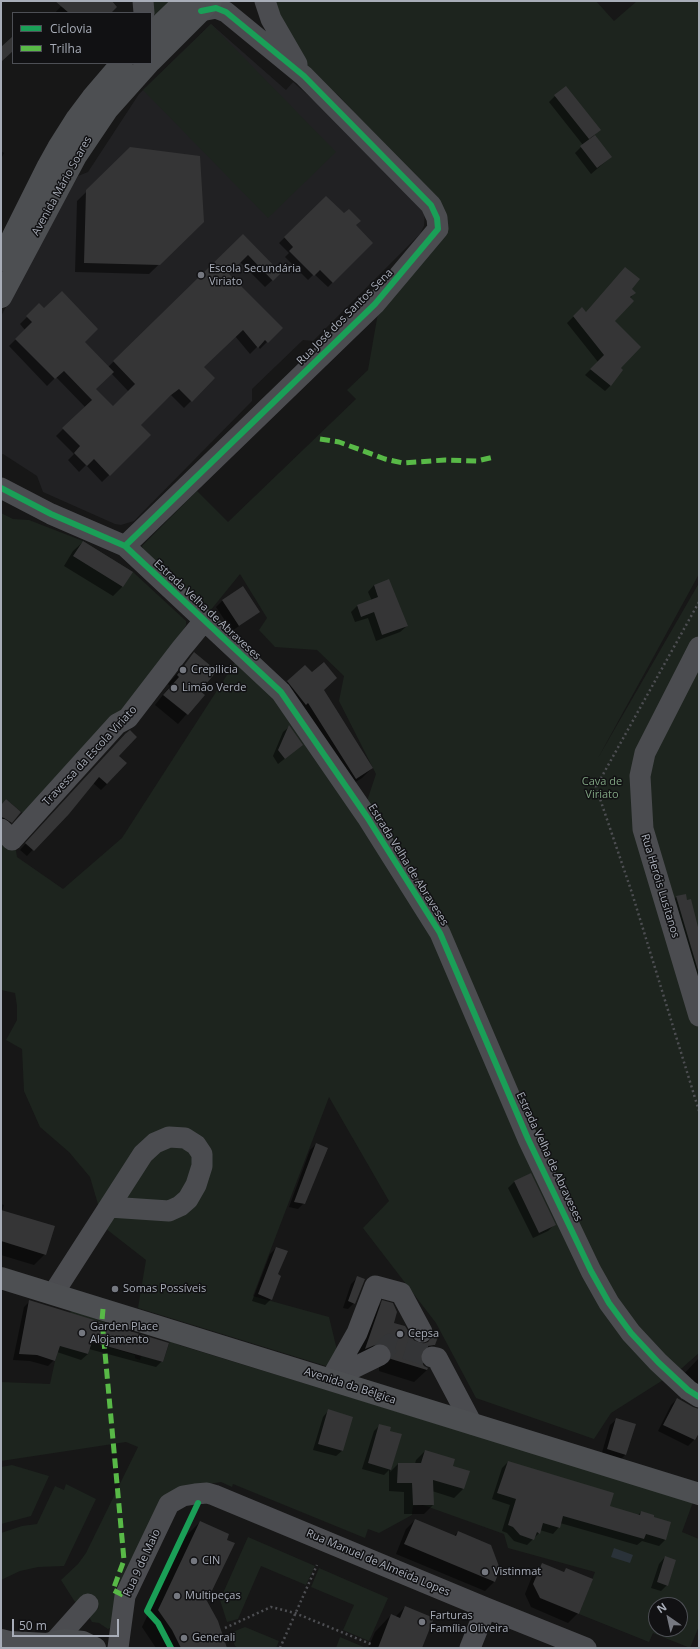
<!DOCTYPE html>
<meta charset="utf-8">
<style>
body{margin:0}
#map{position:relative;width:700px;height:1649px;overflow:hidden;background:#171717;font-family:"Open Sans",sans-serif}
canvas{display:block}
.frame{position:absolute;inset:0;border:2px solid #a8adb8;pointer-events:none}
.legend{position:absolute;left:12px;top:12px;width:140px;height:52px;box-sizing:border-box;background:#111113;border:1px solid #4d4f55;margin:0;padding:5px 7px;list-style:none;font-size:12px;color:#a8adb8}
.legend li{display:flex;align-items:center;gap:8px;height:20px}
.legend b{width:20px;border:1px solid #4d4f55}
.north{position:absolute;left:648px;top:1597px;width:40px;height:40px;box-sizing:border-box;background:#111113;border:1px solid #4d4f55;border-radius:50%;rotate:326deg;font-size:11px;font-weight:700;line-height:16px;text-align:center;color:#a8adb8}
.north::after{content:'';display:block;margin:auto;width:14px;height:18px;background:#757880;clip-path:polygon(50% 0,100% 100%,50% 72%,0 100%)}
.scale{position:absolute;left:12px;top:1619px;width:107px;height:18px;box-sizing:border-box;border:2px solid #a8adb8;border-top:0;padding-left:5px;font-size:12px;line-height:14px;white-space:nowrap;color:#a8adb8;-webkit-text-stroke:3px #111113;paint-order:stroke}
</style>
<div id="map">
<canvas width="700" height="1649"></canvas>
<div class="frame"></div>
<ul class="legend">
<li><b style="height:5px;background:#1a9f57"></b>Ciclovia</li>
<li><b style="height:5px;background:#58b947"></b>Trilha</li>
</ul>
<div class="north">N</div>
<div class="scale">50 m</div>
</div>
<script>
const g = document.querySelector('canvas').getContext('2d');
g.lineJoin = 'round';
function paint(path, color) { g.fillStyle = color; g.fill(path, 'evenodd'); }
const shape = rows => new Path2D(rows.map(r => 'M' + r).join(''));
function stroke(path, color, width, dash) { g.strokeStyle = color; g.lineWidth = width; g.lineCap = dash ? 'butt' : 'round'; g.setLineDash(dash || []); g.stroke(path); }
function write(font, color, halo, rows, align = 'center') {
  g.font = font + ' "Open Sans",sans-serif'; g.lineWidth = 3; g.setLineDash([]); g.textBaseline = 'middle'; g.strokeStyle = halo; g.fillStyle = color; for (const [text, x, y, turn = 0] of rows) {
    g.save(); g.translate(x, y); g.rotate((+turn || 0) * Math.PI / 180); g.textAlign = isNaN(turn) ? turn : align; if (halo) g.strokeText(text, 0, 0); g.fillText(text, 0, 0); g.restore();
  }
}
const built = shape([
 [211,24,286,90,293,82,335,119,425,211,424,226,420,234,313,341,303,340,252,389,252,401,134,521,121,525,115,524,43,492,37,476,3,454,1,455,1,316,78,176,88,172,139,94]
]);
const green = shape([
 [149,1,171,1,154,17],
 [273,1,596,1,614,21,637,1,699,1,699,574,598,758,699,583,699,1353,682,1368,611,1413,594,1439,476,1398,436,1323,363,1228,389,1201,329,1097,253,1296,329,1317,342,1371,138,1308,146,1260,105,1228,90,1177,69,1152,40,1127,24,1091,22,1049,6,1040,17,1020,17,1006,15,993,1,990,1,821,13,831,17,857,63,889,122,838,236,661,268,690,360,822,376,774,339,701,344,676,317,650,275,647,259,630,267,618,240,574,210,611,144,552,142,546,197,491,228,522,356,399,347,390,368,370,378,313,440,237,376,137,339,96,314,76,291,42],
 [211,24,336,152,268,218,143,90],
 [1,513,13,519,29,520,83,541,133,572,186,621,186,625,179,638,128,708,26,816,6,799,1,805],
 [71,1310,105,1322,106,1346,135,1355,135,1358,140,1360,141,1355,163,1362,170,1341,179,1345,693,1502,682,1532,699,1539,699,1626,690,1648,653,1633,649,1642,579,1614,595,1572,508,1548,504,1534,423,1505,413,1506,412,1515,379,1533,368,1529,365,1538,233,1484,232,1487,221,1482,186,1488,110,1628,108,1629,99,1623,92,1622,89,1617,92,1611,99,1608,84,1599,75,1602,61,1580,78,1564,86,1553,138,1447,126,1442,1,1461,1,1382,50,1384,55,1361],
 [656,1605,680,1605,680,1629,656,1629],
 [12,1465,49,1476,31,1516,1,1524,1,1467],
 [66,1484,96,1499,64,1566,38,1567,20,1571,1,1580,1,1533,22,1526,37,1524,55,1486,64,1490],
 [248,1537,315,1566,306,1585,261,1566,238,1619,227,1622,220,1600],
 [319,1568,388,1598,369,1641,343,1630,354,1605,311,1587],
 [245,1627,279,1641,276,1648,238,1648,235,1646,230,1633],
 [340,1637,366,1648,336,1648]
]);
const water = shape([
 [614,1548,633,1555,630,1563,611,1557]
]);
const shadow = shape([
 [55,1,115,1,112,3,110,13,55,13,63,4],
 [555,96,600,130,594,135,611,157,591,174,575,153,583,145,549,102],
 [131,148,203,222,149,274,75,272,77,201],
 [1,151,4,153,1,159],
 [326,197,372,243,328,287,314,274,308,280,285,257,289,253,279,243],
 [243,235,280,273,265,287,240,262,228,274,281,328,260,349,258,346,250,354,235,336,203,367,214,378,184,408,171,395,163,402,140,425,150,435,102,482,86,465,79,472,68,460,74,454,56,436,85,407,56,377,47,386,9,346,25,330,20,324,39,305,84,342,108,367],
 [111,373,129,392,113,407,95,389],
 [630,289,634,293,614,321,619,368,611,385,605,391,585,375,598,362,567,323,582,308,586,313],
 [83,542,131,572,122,587,113,596,64,566,73,551],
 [374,585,407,626,400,632,376,641,368,618,355,622,351,612,357,606,372,601,368,592],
 [242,587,258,611,252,617,232,631,216,607,222,601],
 [194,654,198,691,203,695,178,724,155,705,170,686,168,684],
 [305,666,323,690,372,768,362,778,346,788,278,691],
 [289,727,302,745,278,764,273,756,283,732],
 [125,734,107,784,101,790,93,783,27,856,20,850],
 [1,805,11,822,5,828,1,825],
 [686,895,686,901,699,933,699,985,670,903,676,897],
 [316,1144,304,1203,298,1209,289,1207,310,1150],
 [530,1174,554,1225,548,1231,533,1238,508,1188,514,1182],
 [1,1204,4,1205,2,1211,45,1254,34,1265,1,1255],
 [276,1248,277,1275,271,1299,265,1305,252,1301,270,1254],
 [357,1278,354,1303,348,1309,343,1308,351,1284],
 [30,1301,162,1361,156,1367,89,1349,88,1354,81,1360,57,1352,54,1360,48,1366,30,1361,13,1360,24,1307],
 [383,1302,393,1323,415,1343,422,1345,426,1344,433,1336,435,1345,422,1357,420,1358,420,1362,427,1370,414,1382,379,1371,379,1363,354,1360,370,1314],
 [699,1358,699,1393,681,1377],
 [677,1399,699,1411,699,1430,694,1440,688,1446,658,1431,671,1405],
 [329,1410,343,1450,336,1456,313,1450,323,1417],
 [617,1419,634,1425,625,1455,619,1461,601,1456,610,1425],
 [380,1425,388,1431,401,1435,390,1472,398,1464,415,1464,416,1460,425,1451,451,1466,463,1489,454,1498,432,1491,433,1505,424,1514,404,1514,404,1492,389,1491,389,1470,384,1475,362,1469,374,1431],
 [508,1462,609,1507,638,1515,641,1512,653,1518,665,1540,659,1546,642,1541,637,1545,560,1523,559,1527,553,1534,540,1530,539,1533,527,1545,514,1541,507,1533,502,1531,510,1505,492,1499,502,1468],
 [415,1520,454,1536,458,1532,494,1582,485,1591,396,1554,406,1529],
 [200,1522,206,1601,226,1648,156,1648,142,1627,184,1538],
 [665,1557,667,1585,661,1591,651,1588,659,1564],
 [542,1565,563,1573,566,1569,578,1613,568,1623,531,1607,525,1594,533,1574],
 [405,1607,420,1648,368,1648,375,1632,391,1615,395,1617]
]);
const building = shape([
 [55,1,112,1,117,7,111,13,69,13],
 [13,36,13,51,1,62,1,47],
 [566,86,601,130,589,139,554,95],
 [595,135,612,157,597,168,580,146],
 [130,147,200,156,204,222,160,265,84,263,86,190],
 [326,196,344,213,349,209,361,221,356,225,373,243,333,283,320,270,314,276,289,251,293,247,284,237],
 [243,234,281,273,273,281,248,255,229,274,283,328,268,343,265,340,258,348,243,330,204,367,215,378,192,402,179,389,171,395,141,425,151,435,110,476,94,459,87,466,74,453,80,446,62,428,92,400,64,371,55,379,15,339,32,322,26,316,39,303,44,308,62,291,98,329,85,342,114,372,96,389,113,406,135,384,113,361],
 [625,267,640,279,632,289,636,293,630,297,634,301,615,321,641,347,621,368,623,370,611,386,590,369,604,355,573,316,582,307,586,312],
 [83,541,133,572,123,587,73,556],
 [389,579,408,626,382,635,374,612,361,617,357,605,378,597,374,585],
 [243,586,260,612,239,626,222,600],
 [194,652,217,671,200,691,205,695,188,715,163,695,179,677,177,675],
 [324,662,337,678,324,690,373,768,356,779,308,703,306,705,287,681,305,665,312,672],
 [289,725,303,745,285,759,278,750],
 [130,730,137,737,119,756,127,763,107,784,99,777,69,814,34,851,25,843,125,734],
 [6,799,21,812,12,823,4,818,1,817,1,805],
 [686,894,687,900,691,899,699,931,699,974,676,896],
 [316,1143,328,1148,305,1204,294,1202],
 [531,1173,556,1225,539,1233,514,1181],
 [1,1210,55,1226,46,1255,1,1241],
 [276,1247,288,1251,278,1274,281,1276,272,1300,258,1294],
 [357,1276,365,1279,355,1304,348,1301],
 [29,1300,169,1343,163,1362,92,1342,88,1354,60,1346,55,1361,37,1355,19,1354],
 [382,1300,393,1303,397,1312,394,1323,405,1326,415,1342,422,1344,428,1342,433,1335,438,1337,435,1345,428,1346,423,1349,420,1354,421,1361,424,1366,428,1368,427,1370,391,1359,391,1350,386,1345,380,1343,365,1349],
 [677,1398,693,1407,699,1409,699,1433,695,1440,663,1425],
 [328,1409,353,1417,343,1451,318,1444],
 [616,1418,636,1424,626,1455,607,1449],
 [379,1424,391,1427,390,1431,402,1434,391,1470,368,1463],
 [425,1450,455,1459,453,1466,470,1471,464,1489,433,1480,434,1505,413,1505,412,1483,397,1483,398,1463,421,1463],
 [508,1461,614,1493,610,1506,640,1515,641,1511,654,1515,654,1517,671,1522,666,1540,646,1534,644,1539,563,1516,560,1528,543,1523,540,1534,537,1532,534,1540,520,1535,513,1527,508,1525,516,1499,497,1493],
 [415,1519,456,1536,458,1531,491,1545,500,1569,495,1582,404,1544],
 [200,1521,229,1534,227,1540,235,1543,207,1601,218,1621,227,1648,181,1648,172,1630,158,1610],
 [665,1556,676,1560,668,1586,657,1582],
 [542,1563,564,1572,566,1568,593,1579,579,1614,540,1598,533,1584],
 [405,1606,434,1618,422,1648,378,1648,391,1614,400,1618]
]);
const minorTunnel = shape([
 [380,1355,390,1344,432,1357]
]);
const path = shape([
 [699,602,596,787,632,893,699,1111],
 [225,1628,271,1607,295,1613,373,1645],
 [280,1648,317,1565]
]);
const minor = shape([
 [143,1,144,13],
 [265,1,271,19,297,64],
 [1,488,51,514,125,546,281,692,367,817,440,933,528,1139,591,1271,609,1303,631,1333,658,1362,688,1390,699,1397],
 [125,546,375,304,438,229,437,218,431,205,304,76,226,12,216,8,201,11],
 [699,647,645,753,640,776,643,829,699,1016],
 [1,829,12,840,117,724,128,718,181,649,204,621],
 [53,1294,143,1154,155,1143,169,1137,185,1138,196,1145,202,1154,202,1166,196,1185,188,1199,180,1206,169,1211,109,1207],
 [432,1357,437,1358,472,1424],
 [331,1379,357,1333,375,1286,401,1293,422,1332],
 [331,1379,380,1355],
 [55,1641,88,1604],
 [118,1648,125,1596,169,1504,183,1496,195,1494,207,1493,214,1495,486,1608,586,1648],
 [470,1648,486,1608]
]);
const major = shape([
 [151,34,185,1],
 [151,61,211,1],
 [1,260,48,166,58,148,77,118,92,98,122,63],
 [1,297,76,156,107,110,149,63],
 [1,1278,699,1494],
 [1,1640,9,1642,47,1644],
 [40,1648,47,1644,64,1640,83,1642,95,1648]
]);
const quiet = shape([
 [320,439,339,442,385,459,403,463,445,460,477,461,494,457],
 [103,1309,102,1320,124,1560,113,1590,125,1596]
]);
const cycleway = shape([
 [1,488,51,514,125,546,281,692,367,817,440,933,528,1139,591,1271,609,1303,631,1333,658,1362,688,1390,699,1397],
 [125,546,375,304,438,229,437,218,431,205,304,76,226,12,216,8,201,11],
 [171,1648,158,1623,147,1611,198,1503]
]);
const markers = [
 [201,275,4,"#757880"],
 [183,670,4,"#757880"],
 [174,688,4,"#757880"],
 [115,1289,4,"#757880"],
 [82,1333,4,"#757880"],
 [400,1334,4,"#757880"],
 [194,1561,4,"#757880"],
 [485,1572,4,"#757880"],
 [177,1596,4,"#757880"],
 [422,1622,4,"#757880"],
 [184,1638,4,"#757880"]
];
const streetNames = [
 ["Avenida Mário Soares",62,186,-61],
 ["Rua José dos Santos Sena",345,317,-45],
 ["Estrada Velha de Abraveses",207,610,43],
 ["Travessa da Escola Viriato",90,756,-47],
 ["Estrada Velha de Abraveses",408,865,58],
 ["Rua Heróis Lusitanos",660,886,73],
 ["Estrada Velha de Abraveses",549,1157,65],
 ["Avenida da Bélgica",350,1386,18],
 ["Rua 9 de Maio",142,1563,-65],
 ["Rua Manuel de Almeida Lopes",378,1563,23]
];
const poiNames = [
 ["Escola Secundária",209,269],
 ["Viriato",209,282],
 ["Crepilicia",191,670],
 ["Limão Verde",182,688],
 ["Somas Possíveis",123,1289],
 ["Garden Place",90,1327],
 ["Alojamento",90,1340],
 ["Cepsa",408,1334],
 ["CIN",202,1561],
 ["Vistinmat",493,1572],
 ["Multipeças",185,1596],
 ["Farturas",430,1616],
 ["Família Oliveira",430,1629],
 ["Generali",192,1638]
];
const parkNames = [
 ["Cava de",602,782],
 ["Viriato",602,795]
];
paint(built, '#212123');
paint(green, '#1d241e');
paint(water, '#2a3239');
paint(shadow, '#0007');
paint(building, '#353536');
stroke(minorTunnel, '#343537', 21, [21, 10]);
stroke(path, '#4d4e52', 2.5, [2, 3]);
stroke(minor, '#4b4c50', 21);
stroke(major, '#4d4f52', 22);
stroke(quiet, '#58b947', 5, [10, 5]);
stroke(cycleway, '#1a9f57', 6);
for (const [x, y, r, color] of markers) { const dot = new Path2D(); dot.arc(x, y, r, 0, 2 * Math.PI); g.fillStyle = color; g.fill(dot); stroke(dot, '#111113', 1.5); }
write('11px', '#a8adb8', '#111113', streetNames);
write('11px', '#a8adb8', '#111113', poiNames, 'left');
write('11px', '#7fa381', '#111113', parkNames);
</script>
